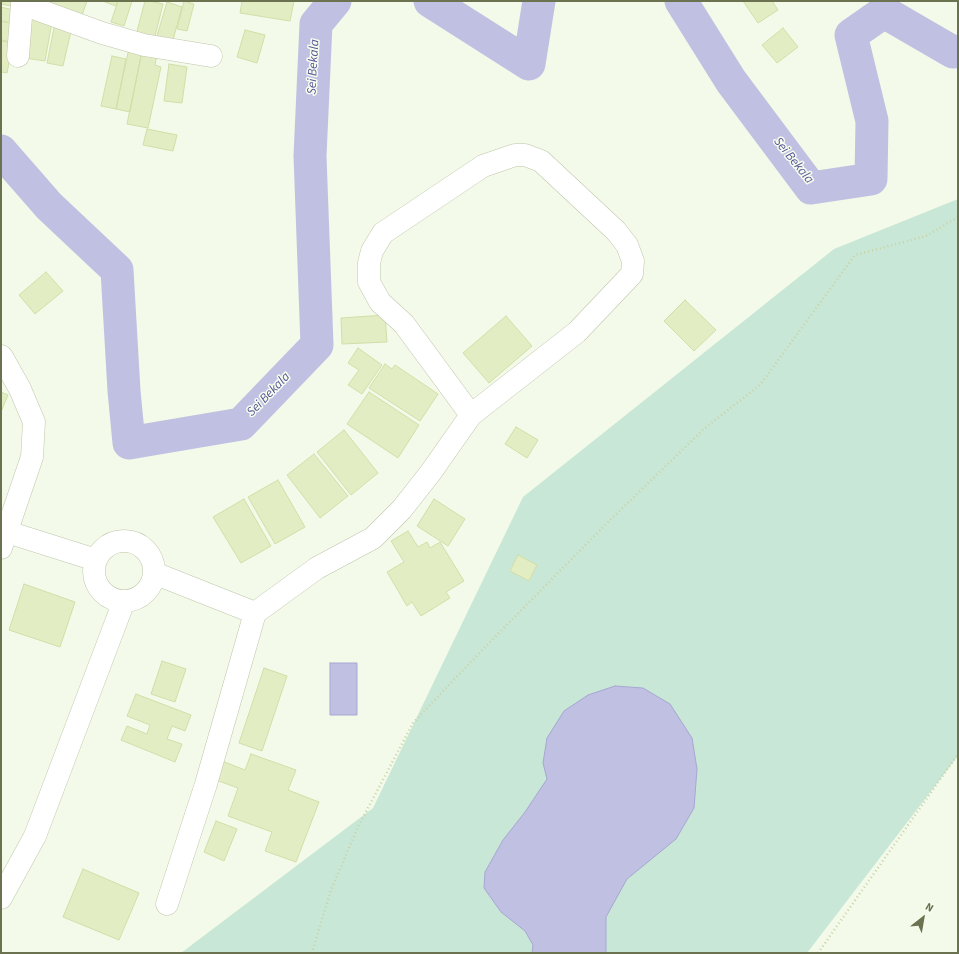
<!DOCTYPE html>
<style>
body{margin:0}
#map{position:relative;width:959px;height:954px;overflow:hidden;background:#f3fae9;font-family:"Source Sans 3",sans-serif}
canvas{display:block}
.frame{position:absolute;inset:0;border:2px solid #6b724f;pointer-events:none}
.north{position:absolute;left:903px;top:898px;width:40px;height:40px;-webkit-text-stroke:3px #f7fdef;paint-order:stroke;rotate:31deg;font-size:11px;font-weight:700;line-height:16px;text-align:center;color:#6b724f}
.north::after{content:'';display:block;margin:auto;width:14px;height:18px;background:#6b724f;clip-path:polygon(50% 0,100% 100%,50% 72%,0 100%)}
</style>
<div id="map">
<canvas width="959" height="954"></canvas>
<div class="frame"></div>
<div class="north">N</div>
</div>
<script>
const g = document.querySelector('canvas').getContext('2d');
g.lineJoin = 'round';
function paint(path, color) { g.fillStyle = color; g.fill(path, 'evenodd'); }
const shape = rows => new Path2D(rows.map(r => 'M' + r).join(''));
function stroke(path, color, width, dash) { g.strokeStyle = color; g.lineWidth = width; g.lineCap = dash ? 'butt' : 'round'; g.setLineDash(dash || []); g.stroke(path); }
function write(font, color, halo, rows, align = 'center') {
  g.font = font + ' "Source Sans 3",sans-serif'; g.lineWidth = 3; g.setLineDash([]); g.textBaseline = 'middle'; g.strokeStyle = halo; g.fillStyle = color; for (const [text, x, y, turn = 0] of rows) {
    g.save(); g.translate(x, y); g.rotate((+turn || 0) * Math.PI / 180); g.textAlign = isNaN(turn) ? turn : align; if (halo) g.strokeText(text, 0, 0); g.fillText(text, 0, 0); g.restore();
  }
}
const green = shape([
 [958,199,958,756,807,953,181,953,373,808,523,497,834,249]
]);
const water = shape([
 [330,663,357,663,357,715,330,715,330,663],
 [615,686,643,688,670,704,692,738,697,769,694,808,676,839,627,879,606,917,606,953,532,953,533,945,525,931,501,912,484,888,485,872,503,840,525,812,547,779,543,763,547,738,564,711,588,695,615,686]
]);
const river = shape([
 [430,1,529,64,539,1],
 [681,1,731,81,811,188,871,179,872,121,851,35,884,12,953,52,958,51],
 [1,151,49,206,117,270,124,391,129,443,241,424,317,345,310,156,316,24,335,1]
]);
const building = shape([
 [1,1,12,1,11,6,1,4,1,1],
 [28,1,87,1,80,21,28,1],
 [105,1,118,1,116,6,105,2,105,1],
 [118,1,132,1,124,26,111,22,118,1],
 [145,1,150,1,163,4,154,40,136,35,145,1],
 [184,1,194,4,187,31,177,29,184,1],
 [242,1,294,1,290,21,240,13,242,1],
 [743,1,772,1,778,10,758,23,743,1],
 [167,2,182,7,173,40,157,36,167,2],
 [1,7,13,10,10,23,1,21,1,7],
 [25,17,52,22,45,61,18,57,25,17],
 [1,21,16,24,12,42,1,40,1,21],
 [55,23,72,27,63,66,47,63,55,23],
 [783,28,798,47,777,63,762,45,783,28],
 [245,30,265,35,257,63,237,57,245,30],
 [1,41,13,43,7,73,1,72,1,41],
 [129,48,142,51,130,112,116,109,129,48],
 [142,51,157,54,155,65,161,67,148,128,127,124,142,51],
 [112,56,126,59,116,109,101,106,112,56],
 [169,64,187,67,182,103,164,101,169,64],
 [147,129,177,135,173,151,143,145,147,129],
 [46,272,63,291,35,314,19,295,46,272],
 [685,300,716,330,694,351,664,321,685,300],
 [385,315,387,342,342,344,341,318,385,315],
 [506,316,532,346,489,383,463,353,506,316],
 [358,348,382,365,362,394,348,385,359,370,348,363,358,348],
 [385,364,392,369,395,365,438,394,420,421,369,388,385,364],
 [1,392,8,395,1,412,1,392],
 [369,392,419,425,398,458,347,424,369,392],
 [516,427,538,440,527,458,505,444,516,427],
 [344,430,378,473,351,495,317,452,344,430],
 [314,454,348,496,320,518,287,475,314,454],
 [278,480,305,527,275,544,248,497,278,480],
 [244,499,271,546,241,563,213,517,244,499],
 [434,499,465,519,448,546,417,526,434,499],
 [408,531,418,547,427,542,430,548,440,542,464,581,446,592,450,598,421,616,412,602,407,606,387,572,404,562,391,541,408,531],
 [518,555,537,565,529,581,510,571,518,555],
 [24,584,75,602,60,647,9,630,24,584],
 [162,661,186,669,175,702,151,694,162,661],
 [264,668,287,676,262,751,239,743,264,668],
 [136,694,191,715,185,731,172,726,167,739,182,744,175,762,121,740,127,726,147,734,150,725,127,716,136,694],
 [251,754,296,770,288,790,319,802,296,862,265,851,272,832,228,816,238,788,216,780,222,761,245,770,251,754],
 [216,821,237,829,224,861,204,852,216,821],
 [83,869,139,893,119,940,63,917,83,869]
]);
const path = shape([
 [311,953,312,952,331,890,358,827,413,723,487,645,610,520,705,428,760,385,855,255,926,236,958,217],
 [818,953,958,754]
]);
const minor = shape([
 [22,1,22,4,102,33,144,45,211,56],
 [18,56,22,4],
 [1,356,2,357,20,389,34,422,32,457,1,548],
 [1,530,96,560],
 '94 571a30 30 0 1 1 60 0a30 30 0 1 1-60 0Z',
 [154,573,255,613],
 [1,898,35,836,124,601],
 [167,904,206,784,255,613,317,568,373,538,402,509,431,472,471,415,577,332,632,274,633,261,627,245,616,231,541,161,525,155,515,155,483,166,383,233,372,251,369,263,369,282,380,302,404,324,471,415]
]);
const waterNames = [
 ["Sei Bekala",314,67,-87],
 ["Sei Bekala",793,161,51],
 ["Sei Bekala",269,395,-46]
];
paint(green, '#c9e7d6');
paint(water, '#c0c0e2');
stroke(water, '#a7a7d3', 1);
stroke(river, '#c0c0e2', 33);
paint(building, '#e3edc4');
stroke(building, '#d1dea6', 1);
stroke(minor, '#bec6ab', 23);
stroke(path, '#c8d2a7', 2.5, [1, 3]);
stroke(minor, '#fff', 22);
write('italic 13px', '#565697', '#f7fdef', waterNames);
</script>
